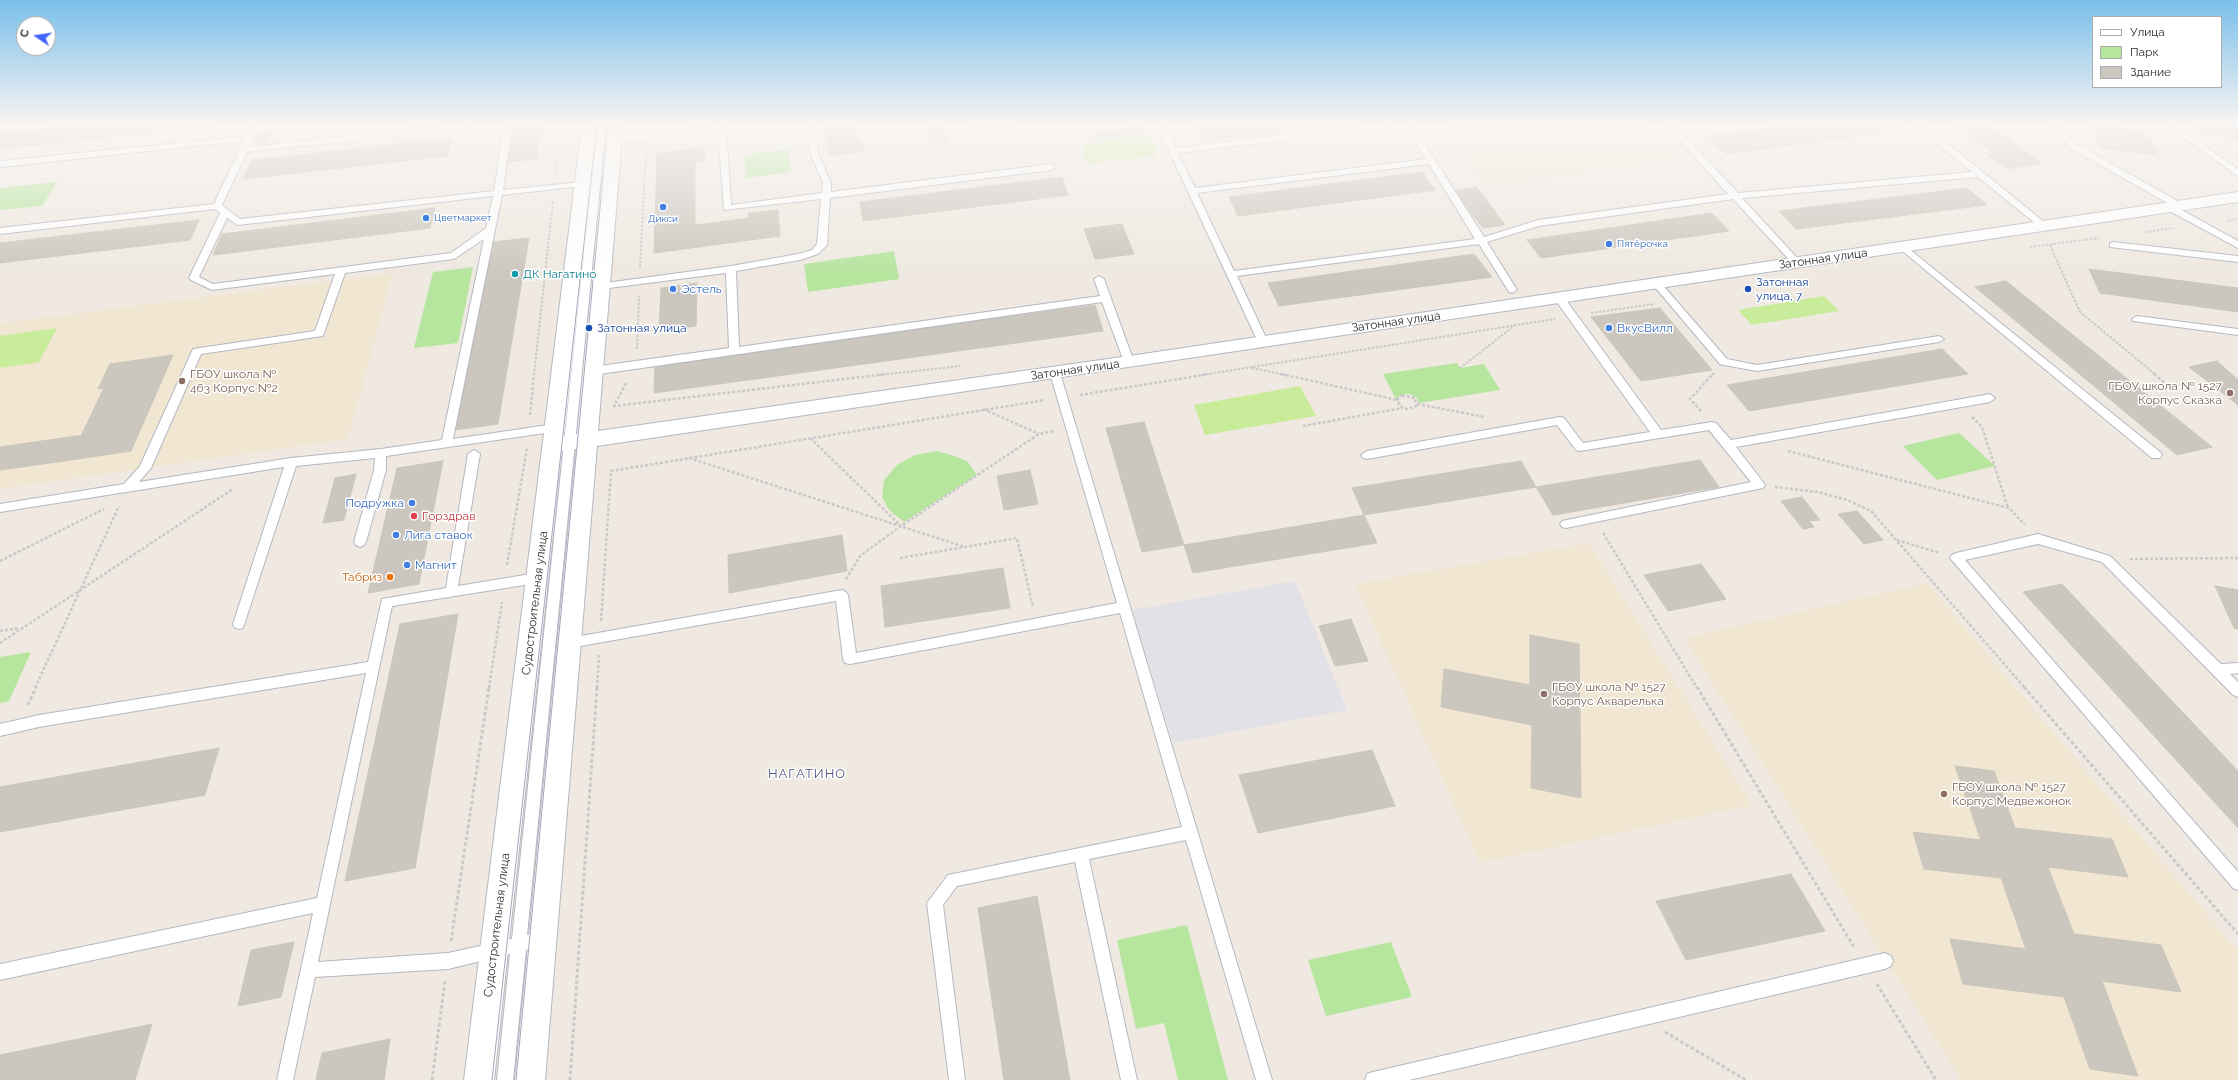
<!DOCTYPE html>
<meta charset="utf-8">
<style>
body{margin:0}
#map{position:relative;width:2238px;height:1080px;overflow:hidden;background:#efe9e1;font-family:Raleway,sans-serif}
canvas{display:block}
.legend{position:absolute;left:2092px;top:16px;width:130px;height:72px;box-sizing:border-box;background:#fff;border:1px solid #ababab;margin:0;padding:5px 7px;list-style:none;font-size:12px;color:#2e2e2e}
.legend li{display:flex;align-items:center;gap:8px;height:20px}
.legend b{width:20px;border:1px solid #ababab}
.north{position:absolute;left:16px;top:16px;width:40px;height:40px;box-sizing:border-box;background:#fff;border:1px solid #ababab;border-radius:50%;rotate:283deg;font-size:11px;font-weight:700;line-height:16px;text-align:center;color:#2e2e2e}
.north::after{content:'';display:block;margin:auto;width:14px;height:18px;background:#4264fb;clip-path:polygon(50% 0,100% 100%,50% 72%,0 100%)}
</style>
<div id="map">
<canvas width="2238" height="1080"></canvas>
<ul class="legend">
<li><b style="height:5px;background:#fff"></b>Улица</li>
<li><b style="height:11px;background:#b6e59e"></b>Парк</li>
<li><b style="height:11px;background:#cbc7bf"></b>Здание</li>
</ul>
<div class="north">С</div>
</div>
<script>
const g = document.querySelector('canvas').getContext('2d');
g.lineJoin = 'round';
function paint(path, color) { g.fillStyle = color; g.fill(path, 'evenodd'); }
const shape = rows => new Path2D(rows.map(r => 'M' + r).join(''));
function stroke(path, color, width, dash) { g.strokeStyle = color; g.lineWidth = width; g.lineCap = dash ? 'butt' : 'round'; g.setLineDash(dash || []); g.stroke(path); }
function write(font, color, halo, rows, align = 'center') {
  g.font = font + ' Raleway,sans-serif'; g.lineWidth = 3; g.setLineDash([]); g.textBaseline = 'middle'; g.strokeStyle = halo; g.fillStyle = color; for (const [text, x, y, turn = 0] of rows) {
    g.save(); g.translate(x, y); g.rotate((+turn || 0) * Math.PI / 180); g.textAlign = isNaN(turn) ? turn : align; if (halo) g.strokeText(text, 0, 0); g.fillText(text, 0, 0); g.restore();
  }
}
const industrial = shape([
 [1295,581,1347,710,1173,743,1132,610]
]);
const education = shape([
 [1444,125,1647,125,1679,160,1485,184],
 [393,273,348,439,0,489,0,323],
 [1589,543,1752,805,1480,863,1355,584],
 [1927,583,2238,951,2238,1080,1961,1080,1684,638]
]);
const green = shape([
 [788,149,791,172,746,178,744,155],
 [57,182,42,206,0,210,0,188],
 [894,251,899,279,808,292,804,264],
 [473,267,458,343,414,348,433,272],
 [1457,363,1460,368,1484,364,1500,390,1419,403,1417,398,1410,394,1402,394,1396,399,1383,374],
 [1959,433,1995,466,1937,480,1903,446],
 [937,451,955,456,968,462,977,475,904,522,889,510,882,497,884,480,897,465,915,455],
 [31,652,9,701,0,703,0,657],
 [1187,925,1228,1080,1178,1080,1164,1023,1136,1029,1117,940],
 [1391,942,1412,997,1326,1016,1308,960]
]);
const pitch = shape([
 [1148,136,1155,143,1156,150,1155,156,1089,163,1084,158,1082,152,1083,143],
 [1824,296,1839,311,1752,325,1738,310],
 [57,328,39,362,0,368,0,336],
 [1300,386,1316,416,1205,435,1194,405]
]);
const building = shape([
 [75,125,225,125,0,149,0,133,75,125],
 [512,125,542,125,537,159,504,162,512,125],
 [822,125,856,125,864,151,830,156,822,125],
 [1192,125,1335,125,1200,141,1192,125],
 [1788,125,1899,125,1905,130,1726,154,1707,136,1788,125],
 [1949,125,1990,125,2042,163,2007,169,1987,154,1993,153,1957,126,1951,127,1949,125],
 [2090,125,2146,131,2159,156,2101,148,2090,125],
 [2195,125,2238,125,2238,139,2201,134,2195,125],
 [942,126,947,141,931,143,927,128,942,126],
 [1144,126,1148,135,1096,140,1094,132,1144,126],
 [273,130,268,141,255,143,260,132,273,130],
 [453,138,448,156,243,179,252,160,453,138],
 [704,147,705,161,695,162,695,225,749,218,748,213,778,210,780,236,654,253,657,153,704,147],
 [1422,172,1435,190,1238,216,1229,197,1422,172],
 [1062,177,1068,195,863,221,860,202,1062,177],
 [1477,187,1505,225,1483,228,1454,191,1477,187],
 [1967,188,1987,205,1796,229,1779,211,1967,188],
 [435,208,430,228,213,255,222,234,435,208],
 [1712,213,1729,231,1541,258,1527,240,1712,213],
 [199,220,190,240,0,263,0,243,199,220],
 [1122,224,1134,254,1095,259,1084,229,1122,224],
 [529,238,498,424,455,430,492,242,529,238],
 [1474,254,1492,277,1279,306,1268,283,1474,254],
 [2089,269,2238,288,2238,312,2100,293,2089,269],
 [2006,281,2212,447,2177,455,1975,287,2006,281],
 [697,283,696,326,659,331,661,288,697,283],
 [1095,305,1103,331,654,393,655,364,1095,305],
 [1660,308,1712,370,1641,381,1591,317,1660,308],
 [1942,349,1968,374,1749,411,1727,385,1942,349],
 [173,355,131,451,64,461,76,436,81,436,104,388,98,389,110,364,173,355],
 [2217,361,2238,380,2238,405,2189,367,2217,361],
 [1144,422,1184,545,1142,552,1106,428,1144,422],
 [76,436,64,461,0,470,0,447,76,436],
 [1700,460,1719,487,1553,515,1536,487,1700,460],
 [443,461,419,584,368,593,397,468,443,461],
 [1521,461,1536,487,1364,515,1352,488,1521,461],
 [1030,470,1038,504,1004,510,997,476,1030,470],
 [356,474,344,520,323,523,335,478,356,474],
 [1802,497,1820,520,1809,521,1814,527,1803,529,1781,501,1802,497],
 [1857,511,1883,540,1864,544,1838,514,1857,511],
 [1364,515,1377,543,1193,573,1184,545,1364,515],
 [842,535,847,571,729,593,728,555,842,535],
 [1701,564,1726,599,1668,611,1644,575,1701,564],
 [1003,568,1010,608,885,627,881,586,1003,568],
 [2062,584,2238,771,2238,828,2023,592,2062,584],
 [2215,586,2238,590,2238,629,2234,628,2215,586],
 [458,614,415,868,345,881,400,624,458,614],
 [1351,619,1368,661,1335,666,1319,626,1351,619],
 [1530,635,1579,644,1581,798,1531,788,1532,725,1441,707,1444,669,1530,685,1530,635],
 [219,748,205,795,0,832,0,787,219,748],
 [1372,750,1395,806,1258,833,1239,775,1372,750],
 [1955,766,1994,771,2015,828,2112,839,2128,877,2048,867,2074,934,2161,945,2181,992,2102,981,2138,1076,2090,1069,2064,997,1963,984,1950,939,2026,949,2001,878,1924,869,1913,832,1981,840,1955,766],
 [1791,874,1825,931,1686,960,1656,901,1791,874],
 [1037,896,1070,1080,1004,1080,978,908,1037,896],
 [294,942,281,997,238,1006,251,950,294,942],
 [152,1024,135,1080,0,1080,0,1055,152,1024],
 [390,1039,384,1080,316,1080,322,1053,390,1039]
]);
const pathFar2 = shape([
 [556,172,561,125],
 [2227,221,2238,219],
 [2145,232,2174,228],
 [2050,245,2080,312,2156,375],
 [2030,247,2099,238],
 [640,267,646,152],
 [1591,313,1654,304],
 [637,349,639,296],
 [1252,368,1286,375],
 [1460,368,1514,326],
 [534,375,553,201],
 [879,375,960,366],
 [1202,375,1555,319],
 [1712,375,1714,373]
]);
const pathFar1 = shape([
 [1281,374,1397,400],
 [2154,374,2167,385],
 [626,383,614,406,887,374],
 [1080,395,1209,374],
 [1402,395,1415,398,1416,406,1407,409,1400,406,1397,400,1402,395],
 [1417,404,1485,417],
 [983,409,1039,434],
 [1701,411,1690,399,1713,374],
 [530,415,534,374],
 [1972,417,1982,427,2008,508],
 [1303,426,1403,408],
 [810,438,901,526],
 [1788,451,2009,508,2025,525],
 [689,458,965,547],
 [1775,487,1818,492,1847,500,1871,511,2025,688],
 [1603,533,1697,688],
 [1897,540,1940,553],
 [900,558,1017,538,1033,607],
 [2130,559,2238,558],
 [0,561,104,509],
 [507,565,527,448],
 [846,579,860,556,901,526,1039,434,1054,431],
 [601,621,611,471,1045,400],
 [0,631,19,628],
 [0,643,233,489],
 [35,688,119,506],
 [489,688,502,602],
 [597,688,599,654]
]);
const path = shape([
 [1697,687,1854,947],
 [2024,687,2238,934],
 [28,705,36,687],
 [451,941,489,687],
 [1877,984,1936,1080],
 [1665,1032,1746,1080],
 [432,1080,445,981],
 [570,1080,597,687]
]);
const lane = shape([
 [251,125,259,125,249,147,443,125,472,125,468,128,247,152,222,205,240,219,494,191,504,125,512,125,503,190,592,181,598,125,606,125,527,935,543,932,548,934,551,939,548,944,526,950,513,1080,497,1080,510,954,448,969,315,977,293,1080,277,1080,313,913,0,980,0,964,317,898,366,673,39,727,0,736,0,724,39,715,368,662,382,599,446,588,468,454,474,450,480,454,458,586,537,573,541,575,543,578,541,581,537,583,392,606,318,962,448,953,512,939,591,185,502,195,453,439,555,424,561,428,559,431,386,456,386,470,366,542,364,545,360,547,356,545,354,542,374,470,375,458,296,466,243,628,239,629,235,628,233,624,284,467,0,512,0,504,124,484,140,466,193,349,315,331,335,274,212,290,191,280,189,278,220,213,215,209,0,234,0,228,214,204,243,141,0,167,0,161,246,136,251,125],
 [493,196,486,228,451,253,213,284,199,277,227,218,238,225,493,196],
 [484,239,442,440,381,449,291,458,139,482,151,468,201,354,323,336,345,273,454,259,484,239],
 [718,125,726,125,731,205,822,193,823,183,811,155,805,125,813,125,819,155,831,183,831,192,1052,164,1056,167,1052,170,830,198,827,245,818,254,800,260,736,271,739,347,1100,296,1094,279,1099,276,1104,279,1134,362,1129,365,1124,362,1102,302,593,375,589,373,588,371,593,367,729,348,726,273,601,289,598,288,598,284,731,266,798,254,812,250,817,244,821,199,724,210,718,131,614,143,610,140,614,137,718,125],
 [965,125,973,125,974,128,1018,125,1014,128,970,134,966,131,965,125],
 [1157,125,1165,125,1176,148,1364,125,1391,125,1387,128,1178,153,1195,188,1426,159,1405,125,1413,125,1484,237,1538,220,1728,194,1666,125,1675,125,1738,193,1972,172,1915,125,1925,125,2049,226,2047,228,2041,228,1978,177,1742,198,1800,261,1800,265,1797,266,1794,265,1733,199,1539,226,1487,242,1517,290,1512,293,1509,292,1479,244,1237,276,1268,342,1263,345,1258,342,1157,125],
 [1429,164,1475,239,1234,271,1197,193,1429,164],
 [2048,125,2057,125,2076,144,2183,204,2183,208,2178,208,2238,241,2238,248,2166,209,2166,205,2171,205,2070,148,2048,125],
 [2165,125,2175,125,2238,169,2238,176,2165,125],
 [2113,242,2238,256,2238,262,2110,247,2110,243,2113,242],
 [1903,244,2160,452,2162,455,2160,458,2152,458,1900,249,1900,245,1903,244],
 [1657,281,1660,282,1727,359,1757,365,1939,336,1944,339,1939,342,1757,371,1724,365,1720,364,1654,286,1654,282,1657,281],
 [1559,295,1563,296,1661,430,1712,422,1716,423,1731,440,1990,394,1995,398,1990,402,1736,447,1763,482,1765,485,1763,488,1566,528,1562,527,1560,524,1562,521,1751,482,1709,430,1580,451,1576,450,1557,425,1367,459,1363,458,1361,455,1367,451,1560,417,1564,418,1583,443,1650,432,1554,298,1559,295],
 [2137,316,2238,329,2238,335,2133,321,2132,319,2137,316],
 [1055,369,1060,373,1272,1080,1256,1080,1186,840,1089,859,1137,1080,1121,1080,1075,862,957,886,943,905,965,1080,949,1080,927,903,948,875,1182,827,1120,613,850,664,845,663,843,659,836,601,569,648,564,647,563,643,564,639,569,638,842,590,846,592,848,595,856,653,1117,603,1050,373,1055,369],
 [2038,534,2110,556,2221,664,2238,663,2238,673,2230,674,2238,682,2238,697,2233,695,2102,562,2038,544,1965,560,2238,872,2238,890,2233,888,1950,558,1952,555,1956,553,2038,534],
 [1885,953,1891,956,1893,961,1891,966,1885,969,1409,1080,1365,1080,1367,1074,1373,1072,1885,953]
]);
const secondary = shape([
 [582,125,598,125,564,436,577,434,607,125,623,125,598,431,1129,356,2238,192,2238,202,597,446,545,1080,515,1080,576,449,562,451,494,1080,464,1080,582,125]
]);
const tram = shape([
 [492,1080,597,125],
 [516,1080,608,125]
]);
const markers = [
 [663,207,4,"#3f7fe0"],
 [426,218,4,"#3f7fe0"],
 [1609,244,4,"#3f7fe0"],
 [515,274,4,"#0f9aa8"],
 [673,289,4,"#3f7fe0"],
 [1748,289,4,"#1a4fb4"],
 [589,328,4,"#1a4fb4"],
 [1609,328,4,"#3f7fe0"],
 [182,381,4,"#8d6e63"],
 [2230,393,4,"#8d6e63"],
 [412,503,4,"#3f7fe0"],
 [414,516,4,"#e0444e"],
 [396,535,4,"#3f7fe0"],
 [407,565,4,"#3f7fe0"],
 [390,577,4,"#e8710a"],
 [1544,694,4,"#8d6e63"],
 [1944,794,4,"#8d6e63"]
];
const farShopnames = [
 ["Цветмаркет",434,218],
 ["Дикси",663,219,"center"],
 ["Пятёрочка",1617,244]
];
const streetNames = [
 ["Затонная улица",1823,259,-8],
 ["Затонная улица",1396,322,-8],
 ["Затонная улица",1075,370,-8],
 ["Судостроительная улица",535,603,-83],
 ["Судостроительная улица",497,925,-83]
];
const cultureNames = [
 ["ДК Нагатино",523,274]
];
const transitNames = [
 ["Затонная",1756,282],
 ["улица, 7",1756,296],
 ["Затонная улица",597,328]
];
const shopNames = [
 ["Эстель",681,289],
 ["ВкусВилл",1617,328],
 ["Подружка",404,503,"right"],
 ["Лига ставок",404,535],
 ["Магнит",415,565]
];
const educationNames = [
 ["ГБОУ школа №",190,374],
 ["463 Корпус №2",190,388],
 ["ГБОУ школа № 1527",2222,386,"right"],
 ["Корпус Сказка",2222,400,"right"],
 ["ГБОУ школа № 1527",1552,687],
 ["Корпус Акварелька",1552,701],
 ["ГБОУ школа № 1527",1952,787],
 ["Корпус Медвежонок",1952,801]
];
const healthNames = [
 ["Горздрав",422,516]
];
const foodNames = [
 ["Табриз",382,577]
];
const neighbourhoodNames = [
 ["НАГАТИНО",807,774]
];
paint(industrial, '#e3e1e8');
paint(education, '#f0e6d1');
paint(green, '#b6e59e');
paint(pitch, '#c9ec9a');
paint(building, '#cbc7bf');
stroke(building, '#cbc5ba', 1);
stroke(lane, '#b4b7c1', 2);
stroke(secondary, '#b4b7c1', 2);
stroke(pathFar2, '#c9c9c9', 2, [2.5, 1.5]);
stroke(pathFar1, '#c9c9c9', 2.5, [3, 2]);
stroke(path, '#c9c9c9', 3, [3.5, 2.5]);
paint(lane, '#fff');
paint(secondary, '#fff');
stroke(tram, '#a3a6b8', 1);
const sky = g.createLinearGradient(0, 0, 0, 276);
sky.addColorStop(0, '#7abfeb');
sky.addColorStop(0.45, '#f8f5f2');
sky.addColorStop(1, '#f8f5f200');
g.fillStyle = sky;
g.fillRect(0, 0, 2238, 276);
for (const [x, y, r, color] of markers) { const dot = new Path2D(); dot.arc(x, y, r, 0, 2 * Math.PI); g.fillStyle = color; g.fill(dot); stroke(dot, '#fff', 1.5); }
write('10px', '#366cbe', '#fff', farShopnames, 'left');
write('12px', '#2e2e2e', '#fff', streetNames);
write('12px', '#0d838f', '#fff', cultureNames, 'left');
write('12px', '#164399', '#fff', transitNames, 'left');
write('12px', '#366cbe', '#fff', shopNames, 'left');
write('12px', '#785e54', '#fff', educationNames, 'left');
write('12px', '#be3a42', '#fff', healthNames, 'left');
write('12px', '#c56008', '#fff', foodNames, 'right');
g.letterSpacing = '1px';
write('13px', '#4d5680', '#fff', neighbourhoodNames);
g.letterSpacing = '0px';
</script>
